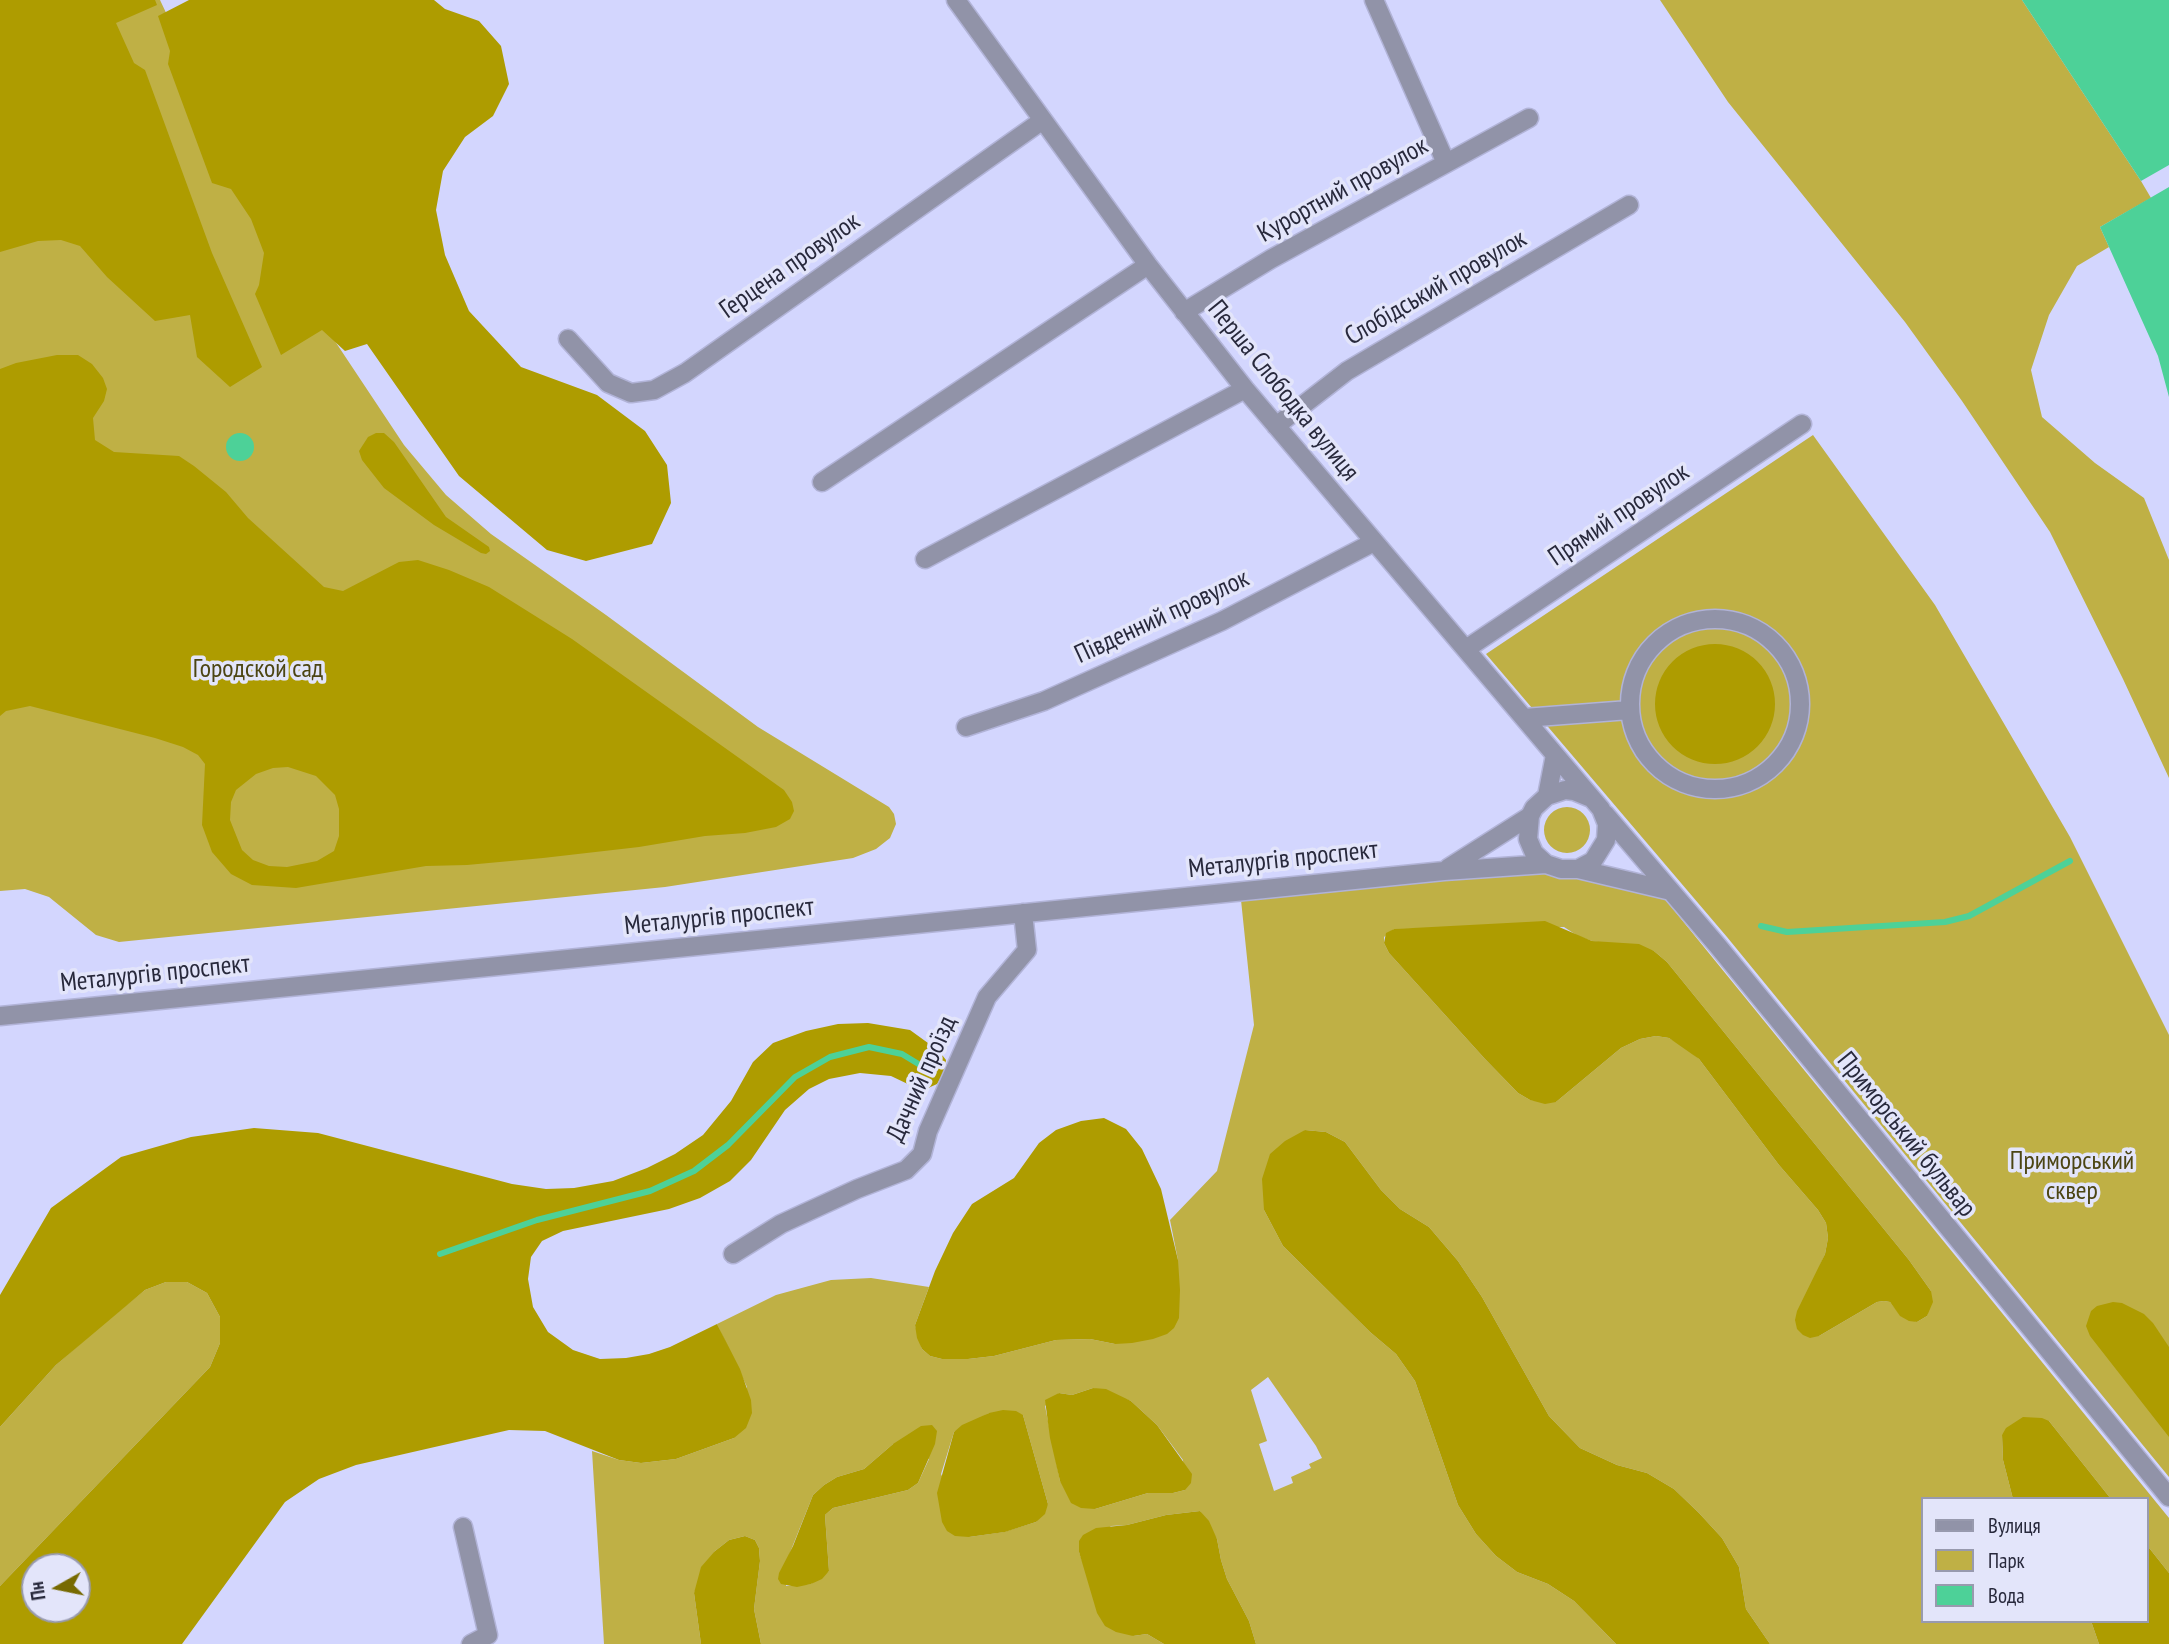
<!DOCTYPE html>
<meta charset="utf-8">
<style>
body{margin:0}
#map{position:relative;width:2169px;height:1644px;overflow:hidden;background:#d3d6fe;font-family:"PT Sans Narrow",sans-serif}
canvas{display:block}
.legend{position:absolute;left:1921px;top:1497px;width:228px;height:126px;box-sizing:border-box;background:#e3e5fa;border:2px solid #989aae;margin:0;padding:9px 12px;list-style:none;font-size:21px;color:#28293c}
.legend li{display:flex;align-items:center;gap:14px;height:35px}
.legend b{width:35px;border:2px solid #989aae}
.north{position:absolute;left:21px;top:1553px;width:70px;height:70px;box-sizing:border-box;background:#e3e5fa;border:2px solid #989aae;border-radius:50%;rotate:261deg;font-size:19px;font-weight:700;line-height:28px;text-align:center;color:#28293c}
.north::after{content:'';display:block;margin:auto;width:24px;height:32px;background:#776a01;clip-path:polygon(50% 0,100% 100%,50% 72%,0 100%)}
</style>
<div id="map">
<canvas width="2169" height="1644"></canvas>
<ul class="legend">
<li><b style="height:9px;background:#9193a8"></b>Вулиця</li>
<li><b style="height:19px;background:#bfb045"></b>Парк</li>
<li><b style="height:19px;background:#4dd198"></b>Вода</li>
</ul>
<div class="north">Пн</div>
</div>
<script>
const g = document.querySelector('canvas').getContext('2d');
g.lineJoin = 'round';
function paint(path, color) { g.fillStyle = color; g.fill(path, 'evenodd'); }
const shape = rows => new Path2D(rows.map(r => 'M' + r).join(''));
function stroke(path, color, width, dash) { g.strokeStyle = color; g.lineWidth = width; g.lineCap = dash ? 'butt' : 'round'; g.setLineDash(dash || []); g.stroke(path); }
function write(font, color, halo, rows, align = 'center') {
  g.font = font + ' "PT Sans Narrow",sans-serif'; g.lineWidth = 7; g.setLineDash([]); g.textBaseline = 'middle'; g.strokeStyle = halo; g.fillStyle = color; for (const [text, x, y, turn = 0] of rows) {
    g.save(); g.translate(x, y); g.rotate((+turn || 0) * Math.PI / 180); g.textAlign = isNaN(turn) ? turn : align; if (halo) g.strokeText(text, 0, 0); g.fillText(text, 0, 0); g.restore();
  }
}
const green = shape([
 [0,0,160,0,287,269,404,445,446,495,491,534,606,615,758,727,889,807,894,814,896,824,890,838,876,849,853,858,665,887,119,942,96,935,49,897,25,889,0,891],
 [1660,0,2022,0,2141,181,2151,198,2100,227,2109,247,2077,266,2049,315,2031,370,2042,417,2095,463,2144,498,2169,560,2169,778,2123,679,2050,532,1962,401,1905,322,1728,102],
 [1813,435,1935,605,2070,837,2169,1035,2169,1477,1727,937,1486,654],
 '1544 830a23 23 0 1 1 46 0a23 23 0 1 1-46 0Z',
 [1543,873,1560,879,1578,878,1664,898,2169,1518,2169,1573,2146,1544,2146,1499,2111,1499,2049,1421,2002,1435,2003,1460,2013,1499,1922,1499,1922,1621,2091,1621,2099,1644,1770,1644,1746,1609,1739,1567,1722,1538,1699,1513,1674,1489,1647,1473,1617,1465,1580,1448,1549,1416,1482,1297,1458,1261,1429,1227,1400,1209,1381,1190,1345,1142,1326,1132,1305,1130,1264,1210,1283,1246,1370,1332,1396,1354,1415,1381,1458,1505,1476,1534,1496,1556,1517,1572,1548,1584,1574,1601,1616,1644,1256,1644,1249,1621,1227,1579,1221,1560,1217,1539,1200,1511,1166,1515,1127,1525,1111,1526,1079,1552,1084,1566,1133,1636,1147,1634,1164,1644,761,1644,754,1609,760,1561,759,1548,755,1540,745,1536,729,1540,715,1551,694,1593,701,1644,604,1644,592,1451,619,1460,641,1463,676,1459,734,1438,747,1387,717,1324,776,1295,831,1280,871,1278,929,1287,915,1325,922,1349,930,1356,942,1359,968,1359,994,1356,1056,1340,1090,1339,1115,1344,1178,1260,1170,1220,1217,1171,1254,1025,1241,900,1443,880],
 [1564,927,1578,936,1592,941,1654,951,1667,962,1909,1260,1931,1291,1927,1316,1917,1322,1901,1316,1890,1302,1884,1301,1877,1302,1819,1336,1818,1270,1825,1254,1828,1238,1826,1223,1818,1210,1779,1165,1699,1059,1685,1047,1669,1038,1656,1036,1640,1039,1621,1048,1556,1102,1530,1100,1518,1093,1485,1059,1389,953,1384,943,1384,937,1394,929],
 [1268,1377,1316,1446,1322,1458,1309,1464,1311,1468,1291,1477,1293,1483,1274,1491,1259,1444,1267,1441,1251,1390],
 [1093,1388,1131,1401,1157,1425,1183,1460,1185,1490,1173,1493,1148,1493,1095,1509,1060,1481,1045,1406,1059,1393,1072,1395],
 [989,1413,1023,1415,1048,1504,1036,1522,1004,1532,969,1537,941,1474,954,1432],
 [893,1444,929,1459,918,1483,908,1490,833,1508,825,1515,829,1571,811,1584,786,1586,789,1555,813,1495,824,1485,837,1477,864,1469],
 [166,1282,187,1282,207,1293,220,1317,220,1343,210,1367,0,1586,0,1427,56,1365,103,1324,145,1290]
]);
const forest = shape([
 [0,0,155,0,157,5,116,23,134,63,145,70,212,253,262,367,230,387,197,357,190,315,155,321,107,277,80,246,61,240,38,241,0,252],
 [189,0,434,0,445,9,479,21,501,46,509,84,493,116,465,137,443,171,436,210,445,255,469,311,521,367,597,395,645,431,667,465,671,503,652,544,586,561,547,550,459,476,367,344,345,351,322,330,281,355,255,294,259,285,264,253,251,219,231,189,212,183,168,64,170,51,158,16],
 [57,355,78,355,92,364,103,378,107,389,104,401,93,418,95,440,114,452,179,456,194,466,226,492,248,518,324,587,343,591,399,562,418,560,449,570,489,587,572,639,784,790,792,802,794,811,790,819,776,827,745,833,705,836,639,847,543,858,467,865,426,866,296,888,252,885,231,874,212,852,202,825,205,764,198,755,183,747,155,738,30,706,6,711,0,716,0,369,16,363],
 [288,767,316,776,335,795,339,809,339,836,334,851,317,861,287,867,269,866,253,860,242,850,230,820,231,802,236,790,256,774,273,768],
 [376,433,384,433,394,442,446,517,489,547,490,551,486,554,481,553,434,525,384,488,362,460,359,451,368,437],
 '1655 704a60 60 0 1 1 120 0a60 60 0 1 1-120 0Z',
 [1545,921,1592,941,1639,944,1654,951,1667,962,1909,1260,1931,1291,1933,1302,1927,1316,1917,1322,1909,1321,1900,1316,1890,1302,1884,1301,1877,1302,1819,1336,1810,1338,1803,1335,1797,1329,1795,1320,1797,1311,1825,1254,1828,1238,1826,1223,1818,1210,1779,1165,1699,1059,1669,1038,1656,1036,1640,1039,1621,1048,1556,1102,1545,1104,1530,1100,1518,1093,1485,1059,1389,953,1384,943,1386,933,1394,929],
 [868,1023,910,1030,939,1051,946,1060,944,1073,937,1084,926,1089,912,1086,891,1076,860,1073,829,1079,809,1089,785,1110,751,1160,730,1181,700,1198,669,1209,563,1231,542,1241,531,1257,528,1279,533,1307,548,1332,573,1350,600,1359,626,1358,649,1354,670,1347,717,1324,740,1369,751,1400,752,1413,746,1428,734,1438,676,1459,641,1463,619,1460,545,1431,509,1430,356,1465,319,1479,285,1502,182,1644,0,1644,0,1586,210,1367,220,1343,220,1317,207,1293,187,1282,166,1282,145,1290,56,1365,0,1427,0,1295,51,1208,121,1157,191,1137,254,1128,318,1133,512,1184,546,1189,574,1188,613,1181,647,1168,675,1154,703,1135,731,1101,753,1062,773,1043,806,1031,838,1024],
 [35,1567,77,1567,77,1609,35,1609],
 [1104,1118,1126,1129,1142,1149,1161,1189,1178,1260,1180,1290,1179,1318,1174,1328,1167,1334,1153,1339,1132,1343,1115,1344,1090,1339,1056,1340,994,1356,968,1359,942,1359,930,1356,922,1349,917,1338,915,1325,935,1271,953,1233,972,1204,1014,1178,1039,1143,1056,1130,1081,1121],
 [1305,1130,1326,1132,1345,1142,1381,1190,1400,1209,1429,1227,1458,1261,1482,1297,1549,1416,1580,1448,1617,1465,1647,1473,1674,1489,1699,1513,1722,1538,1739,1567,1746,1609,1770,1644,1616,1644,1574,1601,1548,1584,1517,1572,1496,1556,1476,1534,1458,1505,1415,1381,1396,1354,1370,1332,1283,1246,1264,1210,1262,1179,1270,1154,1285,1141],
 [2113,1302,2122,1303,2144,1314,2153,1323,2169,1347,2169,1437,2090,1336,2086,1326,2091,1311,2097,1306],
 [1093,1388,1106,1389,1131,1401,1157,1425,1192,1474,1191,1483,1185,1490,1173,1493,1148,1493,1095,1509,1081,1508,1071,1503,1060,1481,1050,1438,1045,1400,1059,1393,1072,1395],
 [1003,1410,1016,1411,1023,1415,1048,1504,1045,1514,1036,1522,1005,1532,969,1537,955,1536,947,1531,942,1522,937,1493,954,1432,962,1425,989,1413],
 [2023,1417,2042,1418,2049,1421,2111,1499,2013,1499,2003,1460,2002,1435,2006,1428],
 [932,1425,937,1431,935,1444,918,1483,908,1490,833,1508,825,1515,829,1571,822,1579,811,1584,797,1587,781,1584,778,1579,779,1573,793,1546,813,1495,824,1485,837,1477,864,1469,893,1444,921,1426],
 [1200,1511,1209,1521,1217,1539,1221,1560,1227,1579,1249,1621,1256,1644,1164,1644,1147,1634,1133,1636,1116,1632,1105,1626,1097,1613,1079,1552,1079,1541,1083,1535,1096,1528,1127,1525,1166,1515],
 [745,1536,755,1540,759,1548,760,1561,754,1609,761,1644,701,1644,694,1593,701,1567,715,1551,729,1540],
 [2146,1544,2169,1573,2169,1644,2099,1644,2091,1621,2146,1621]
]);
const water = shape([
 [2022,0,2169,0,2169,165,2141,181],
 [2169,187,2169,397,2158,356,2100,227],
 '226 447a14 14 0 1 1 28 0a14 14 0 1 1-28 0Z'
]);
const stream = shape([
 [1761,926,1787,932,1945,922,1969,916,2070,861],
 [440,1254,537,1220,650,1191,694,1171,728,1145,795,1077,830,1057,869,1047,902,1054,930,1071]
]);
const minor = shape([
 [956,0,1148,265,1245,389,1601,809,1607,824,1606,840,1593,861,1578,869],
 [1374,0,1446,163],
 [1184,312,1271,259,1529,118],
 [568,339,608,383,631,393,654,390,685,373,1043,120],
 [1276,426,1347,371,1629,205],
 [822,482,1148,265],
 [925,559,1245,389],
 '1630 704a85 85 0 1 1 170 0a85 85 0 1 1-170 0Z',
 [1466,649,1802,424],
 [1524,718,1629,710],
 [966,727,1044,701,1222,621,1374,542],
 [1547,796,1555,755],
 [1605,814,1717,945,2169,1497],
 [1530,816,1528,839,1534,853,1546,864,1561,869,1578,869,1671,891],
 [1448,868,1530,816,1534,808,1547,796,1565,790,1574,791,1591,798],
 [0,1016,1444,871,1546,864],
 [733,1254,781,1224,857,1189,906,1170,922,1154,928,1131,987,997,1027,950,1023,913],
 [463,1527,488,1635,471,1644]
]);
const streetNames = [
 ["Курортний провулок",1343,190,-29],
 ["Герцена провулок",790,266,-35],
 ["Слобідський провулок",1436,288,-30],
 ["Перша Слободка вулиця",1283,391,51],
 ["Прямий провулок",1619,515,-34],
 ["Південний провулок",1162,617,-25],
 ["Металургів проспект",1283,860,-6],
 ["Металургів проспект",719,917,-6],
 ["Металургів проспект",155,974,-6],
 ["Дачний проїзд",922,1079,-66],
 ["Приморський бульвар",1906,1135,51]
];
const parkNames = [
 ["Городской сад",258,670],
 ["Приморський",2072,1162],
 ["сквер",2072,1192]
];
paint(green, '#bfb045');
paint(forest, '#ae9c00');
paint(water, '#4dd198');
stroke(stream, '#4dd198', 6);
stroke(minor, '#b1b3d7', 21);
stroke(minor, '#9193a8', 18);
write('26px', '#28293c', '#e3e5fa', streetNames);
write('26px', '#4c4513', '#e3e5fa', parkNames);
</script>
